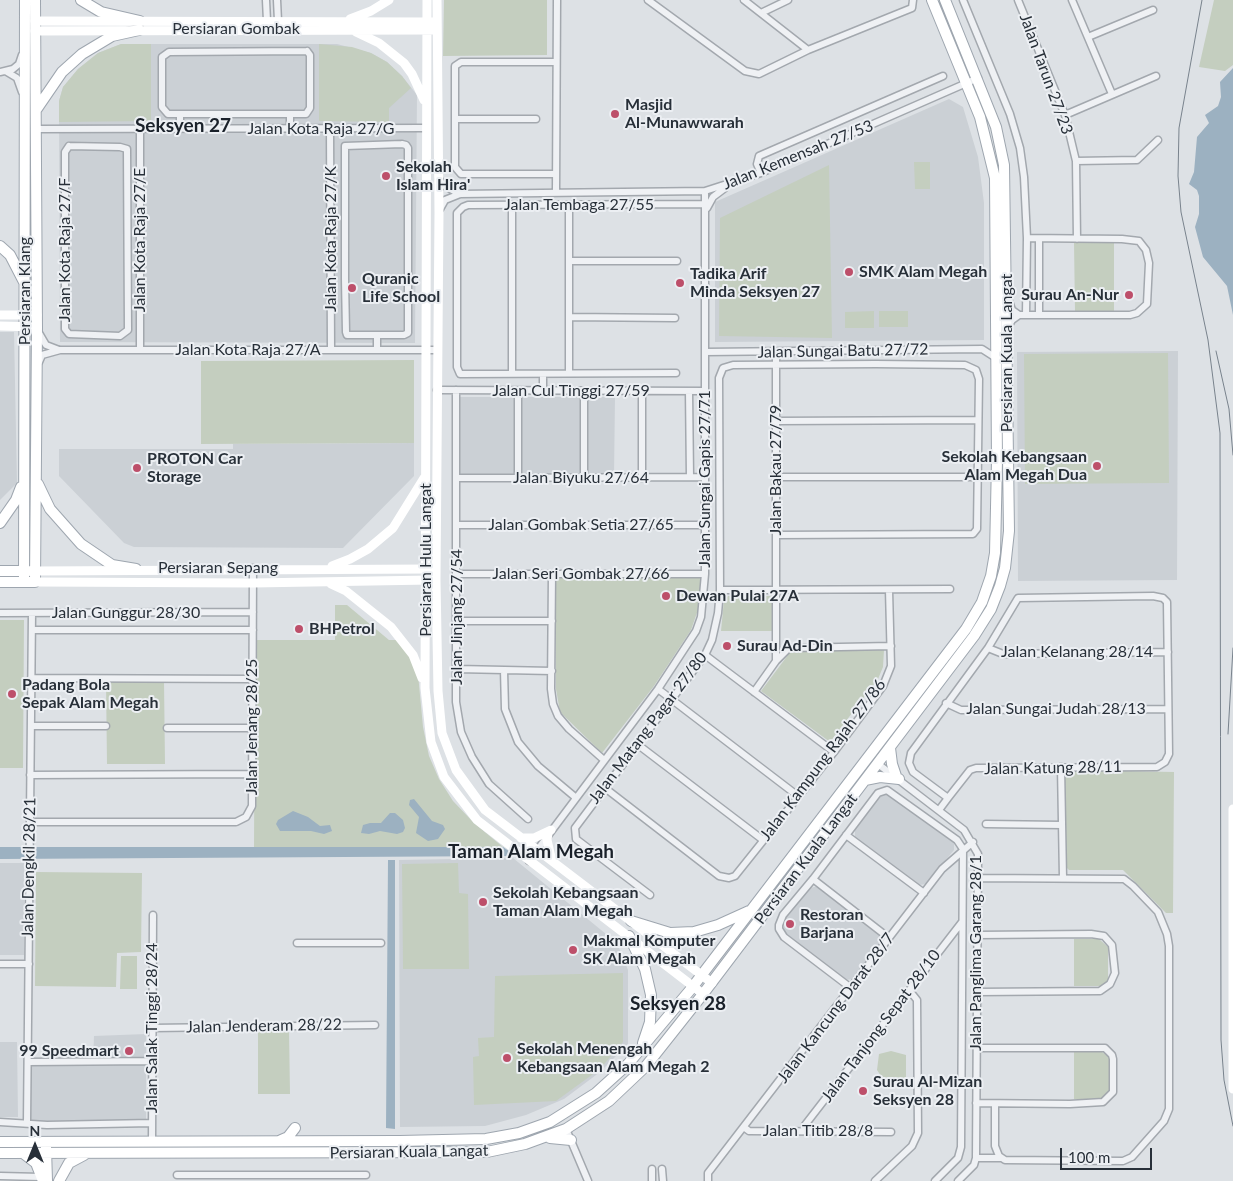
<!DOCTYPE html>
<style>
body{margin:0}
#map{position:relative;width:1233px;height:1181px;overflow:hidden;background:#dde1e5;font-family:Lato,sans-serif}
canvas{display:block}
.north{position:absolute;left:10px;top:1121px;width:50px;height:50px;-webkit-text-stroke:4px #eceff3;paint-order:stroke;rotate:0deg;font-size:14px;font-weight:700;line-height:20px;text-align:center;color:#283039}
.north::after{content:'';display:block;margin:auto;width:18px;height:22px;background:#283039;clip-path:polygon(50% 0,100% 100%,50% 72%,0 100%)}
.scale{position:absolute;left:1060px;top:1148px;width:92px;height:22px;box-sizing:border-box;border:2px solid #283039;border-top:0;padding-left:6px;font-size:15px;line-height:18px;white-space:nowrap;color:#283039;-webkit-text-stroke:4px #eceff3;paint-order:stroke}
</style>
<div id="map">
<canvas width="1233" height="1181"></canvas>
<div class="north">N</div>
<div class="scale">100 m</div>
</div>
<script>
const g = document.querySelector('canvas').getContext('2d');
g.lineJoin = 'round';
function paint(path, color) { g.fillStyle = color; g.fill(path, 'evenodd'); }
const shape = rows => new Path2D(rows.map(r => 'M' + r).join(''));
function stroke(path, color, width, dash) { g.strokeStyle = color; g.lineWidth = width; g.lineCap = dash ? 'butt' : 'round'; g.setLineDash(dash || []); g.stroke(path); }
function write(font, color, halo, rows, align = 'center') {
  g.font = font + ' Lato,sans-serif'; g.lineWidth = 4; g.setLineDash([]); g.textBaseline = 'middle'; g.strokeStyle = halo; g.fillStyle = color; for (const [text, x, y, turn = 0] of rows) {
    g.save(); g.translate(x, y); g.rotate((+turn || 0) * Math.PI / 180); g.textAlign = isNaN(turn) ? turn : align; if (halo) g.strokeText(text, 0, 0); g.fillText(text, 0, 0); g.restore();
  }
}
const built = shape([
 [121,44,337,44,371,53,387,62,402,76,417,95,415,343,60,342,59,101,63,87,78,69,98,53],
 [949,99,963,107,978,157,984,203,984,340,715,342,715,202],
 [0,332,14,332,17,483,0,500],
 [1178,351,1177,580,1018,581,1017,352],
 [459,397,615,397,614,476,459,476],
 [414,443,414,476,343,548,134,547,124,543,59,476,59,449,233,449,233,444],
 [891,793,954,841,954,850,926,884,919,885,855,838,855,829,882,795],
 [513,858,617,943,628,970,628,1044,600,1072,564,1099,526,1115,485,1126,400,1127,399,860],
 [0,863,24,863,24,955,0,955],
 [819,886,882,934,882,943,853,979,845,980,783,932,782,923,810,888],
 [146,1034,146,1121,46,1122,30,1120,30,1064,93,1063,94,1036],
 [0,1042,17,1042,18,1117,0,1117]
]);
const green = shape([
 [444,0,547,0,547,55,443,56],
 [1214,0,1233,0,1233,65,1225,71,1199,67],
 [121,44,151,44,151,121,59,122,59,101,63,87,78,69,98,53],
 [319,44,352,47,371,53,387,62,402,76,411,88,389,108,389,122,319,121],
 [914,162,930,162,930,189,915,189],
 [829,165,832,338,719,336,720,218],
 [1074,243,1114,243,1114,311,1075,311],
 [874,311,874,328,845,328,845,312],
 [879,311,908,311,908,327,879,327],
 [1168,353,1169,483,1025,484,1024,354],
 [414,360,414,443,201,444,201,361],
 [555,577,701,577,700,604,691,630,654,686,602,753,560,712,556,689],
 [728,596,774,596,774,631,721,631,724,600],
 [335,605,347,605,389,640,398,640,410,656,418,674,423,727,429,756,439,779,453,801,474,823,503,847,254,848,255,640,335,640],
 [0,620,24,620,23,768,0,768],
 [884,650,883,667,878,679,830,742,761,691,791,651],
 [106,681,164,681,165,764,107,764],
 [1067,770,1174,772,1173,913,1166,913,1123,870,1069,870,1065,866,1064,774],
 [458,863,459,893,468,894,469,969,403,969,402,864],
 [36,872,142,873,141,952,117,953,116,987,35,986],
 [1074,939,1099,939,1108,947,1108,982,1104,986,1074,986],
 [121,956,137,956,137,989,120,989],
 [623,973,623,1042,600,1069,556,1101,474,1105,473,1057,479,1056,478,1038,494,1037,495,976],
 [258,1030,289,1030,290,1094,258,1094],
 [891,1051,906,1055,906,1081,883,1079,877,1070,879,1054],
 [1074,1051,1102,1052,1109,1057,1109,1091,1103,1099,1074,1099]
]);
const water = shape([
 [1233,68,1233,315,1227,286,1203,257,1195,227,1199,214,1199,196,1197,190,1189,184,1194,172,1197,137,1209,123,1205,115,1218,106,1221,97,1220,82],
 [414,799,432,821,443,825,445,829,438,839,428,841,416,833,419,817,409,805,410,800],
 [293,811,308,817,320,826,330,825,332,831,324,834,311,831,280,831,276,824,278,820],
 [390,813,395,813,403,820,405,828,403,832,397,834,380,831,369,834,361,833,363,825,370,823,381,823],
 [0,847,503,847,516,856,0,859],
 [388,860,395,860,395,1129,386,1128]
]);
const street = shape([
 [266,0,267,21],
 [277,0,278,21],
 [648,0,745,71,759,74,808,50,912,8,913,0],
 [744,0,808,50],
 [963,0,1010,114,1020,148,1024,177,1027,238,1026,315],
 [1018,0,1065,115,1076,161,1077,239],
 [1072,0,1112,94],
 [761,13,788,0],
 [1088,37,1153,10],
 [307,51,310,55,310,108,306,114,168,114,162,107,162,57,169,52,307,51],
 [556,62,461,62,455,66,455,167,461,174,556,174],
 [0,72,13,69,19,64,22,55],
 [7,72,17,78,22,92],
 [180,114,180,129],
 [290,114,290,129],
 [1065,115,1156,76],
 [455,119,536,119],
 [36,129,426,128],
 [140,129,140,350],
 [330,129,331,350],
 [402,144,406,145,408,148,408,333,404,335,347,335,346,332,345,279,345,146,402,144],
 [69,146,120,147,127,149,128,330,120,336,69,334,65,329,65,152,69,146],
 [1076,161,1137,160,1158,140],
 [761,173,757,164,759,156,943,76],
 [439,179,443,185,460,194],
 [556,192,557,0],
 [512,205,512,374],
 [707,208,713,197,725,188],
 [440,209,445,200,460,194,705,191,761,173,978,78],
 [569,261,677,261],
 [1008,298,1012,310,1019,315],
 [1039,315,1039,239],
 [569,317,675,318],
 [1007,329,1012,320,1019,315,1130,315,1137,313,1147,304,1149,263,1146,250,1139,241,1122,239,1027,238],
 [39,333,46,345,59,350],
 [377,350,377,335],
 [705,352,982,349,996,358],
 [39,362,42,355,60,350,437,350],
 [569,373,569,205],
 [676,373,460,374,457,367,457,213,463,207,468,205,705,204],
 [437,390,705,391],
 [456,390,456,702,461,732,472,757,489,784,528,819],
 [543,391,543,374],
 [689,391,690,477],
 [776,421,978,420],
 [776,477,978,477],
 [457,478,705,477],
 [518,478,518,391],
 [584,478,584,391],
 [642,478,642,391],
 [457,525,705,525],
 [457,574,705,574],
 [552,574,551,689,553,704,558,716,569,729,604,760],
 [720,590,950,589],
 [0,613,253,612],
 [457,621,552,621],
 [32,630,253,630],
 [988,648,1003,654,1168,652],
 [705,655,834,752],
 [776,661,789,648,891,646],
 [457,669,552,671],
 [504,670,505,709,518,742,538,766,575,797],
 [31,678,252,679],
 [658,689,798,796],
 [754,692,776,661,776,352],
 [946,703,961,710,1168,709],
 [31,726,106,726],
 [167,728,252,728],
 [637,744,763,840],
 [878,764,964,830,978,854,976,1158,974,1165,958,1181],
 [1061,767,1063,878],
 [30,775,252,774],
 [605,788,719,876,729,878,735,876,834,752,883,686,891,666,889,590],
 [939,810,948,798,970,770,976,768,1157,767,1165,762,1169,754,1167,602,1163,598,1153,596,1018,598,988,648,911,753,909,763,913,772,948,798],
 [30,822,236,822,246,817,252,806,253,568],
 [986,824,1062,825],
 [846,835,924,893],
 [529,861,658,689,696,631,701,617,705,574,705,191],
 [978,878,1124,879,1133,886,1158,912,1167,934,1169,946,1169,1109,1164,1121,1132,1157,1123,1161,1005,1160,999,1156,995,1146,995,1104],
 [813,879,889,938],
 [650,895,576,839,575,828,705,655,712,640,718,613,720,590,719,378,723,368,733,365,876,364,965,365,976,370,979,379,977,529,973,534,776,535],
 [297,943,381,943],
 [0,964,29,964],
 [851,988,784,937,779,929,779,925,783,915,813,879,878,793,887,790,957,840,963,849,961,1147,958,1158,935,1181],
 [977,992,1100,991,1110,984,1115,973,1112,945,1104,936,1091,934,978,935],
 [152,1028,375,1025],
 [28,1062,152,1061],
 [976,1103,1070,1104,1103,1102,1113,1092,1113,1059,1112,1055,1105,1048,977,1048],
 [0,1122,47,1125,152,1123],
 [27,1122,32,613],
 [745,1128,749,1131,891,1132],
 [566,1129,588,1181],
 [804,1131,805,1125,962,922],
 [152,1142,153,915],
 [976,1158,1001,1158],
 [652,1169,652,1181],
 [662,1169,663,1181],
 [177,1175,366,1175],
 [0,1176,41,1177],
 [708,1181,708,1173,942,869,973,842],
 [875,1181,912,1146,918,1133,917,1000,909,990]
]);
const secondary = shape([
 [427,0,425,688,431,742,444,777,477,820,703,994],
 [437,0,439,213,436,580,438,691,442,733,456,770,485,810,712,983],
 [350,19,371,11,389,0],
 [35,21,432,22],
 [35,31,432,30],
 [356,32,379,43,404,63,412,74,424,100],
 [0,315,37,315],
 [0,326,37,327],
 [332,566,350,559,368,549,393,528,424,478],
 [35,571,430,569],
 [35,582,253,583,431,580],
 [331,584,346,591,391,627,413,655,422,678],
 [1233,809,1233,1089],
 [548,833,547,840,552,861],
 [521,838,534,838,551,830]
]);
const primary = shape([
 [81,0,101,12,140,21],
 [36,110,62,72,82,54,112,36,139,30],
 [0,246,10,255,24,282],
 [38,484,50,509,81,544,112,565,136,569],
 [0,523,16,500,21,487],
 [0,571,29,571],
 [0,582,35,582,37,327,35,0],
 [24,582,25,0],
 [890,748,892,764,896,776],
 [865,780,880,777,899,779],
 [631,921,670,933,694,932,718,925,749,911],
 [629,936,645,969,651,995,650,1022,643,1043],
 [550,1138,571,1140],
 [281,1140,288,1137,295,1128],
 [0,1142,400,1141,486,1139,519,1133,550,1122,596,1093,628,1064,691,989,966,629,982,602,991,576,995,553,997,461,995,178,980,117,932,0],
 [46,1148,47,1181],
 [0,1153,487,1152,525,1144,566,1129,609,1101,646,1066,703,994,974,636,991,609,1000,586,1005,568,1009,531,1004,165,996,127,945,0],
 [23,1153,36,1163,43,1181],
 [59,1181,69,1163,84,1155]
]);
const tram = shape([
 [1202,0,1179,128,1178,176,1181,212,1208,340,1220,433,1221,1040,1224,1080,1233,1126],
 [1216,351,1229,409,1233,455],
 [1228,734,1233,648]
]);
const markers = [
 [615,114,5,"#bd4f6a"],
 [386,176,5,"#bd4f6a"],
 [849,272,5,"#bd4f6a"],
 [680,283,5,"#bd4f6a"],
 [352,288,5,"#bd4f6a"],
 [1129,295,5,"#bd4f6a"],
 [1097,466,5,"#bd4f6a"],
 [137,468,5,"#bd4f6a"],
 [666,596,5,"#bd4f6a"],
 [299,629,5,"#bd4f6a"],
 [727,646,5,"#bd4f6a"],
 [12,694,5,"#bd4f6a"],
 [483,902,5,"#bd4f6a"],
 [790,924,5,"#bd4f6a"],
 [573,950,5,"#bd4f6a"],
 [129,1051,5,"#bd4f6a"],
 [507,1058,5,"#bd4f6a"],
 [863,1091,5,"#bd4f6a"]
];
const streetNames = [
 ["Persiaran Gombak",236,29],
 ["Jalan Tarun 27/23",1046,74,70],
 ["Jalan Kota Raja 27/G",321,129],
 ["Jalan Kemensah 27/53",798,155,-22],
 ["Jalan Tembaga 27/55",579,205],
 ["Jalan Kota Raja 27/K",331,239,-90],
 ["Jalan Kota Raja 27/E",140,240,-90],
 ["Jalan Kota Raja 27/F",65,250,-90],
 ["Persiaran Klang",25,291,-90],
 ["Jalan Kota Raja 27/A",248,350],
 ["Jalan Sungai Batu 27/72",843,351,-1],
 ["Persiaran Kuala Langat",1007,353,-90],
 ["Jalan Cul Tinggi 27/59",571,391],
 ["Jalan Bakau 27/79",776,470,-90],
 ["Jalan Biyuku 27/64",581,478],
 ["Jalan Sungai Gapis 27/71",705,479,-90],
 ["Jalan Gombak Setia 27/65",581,525],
 ["Persiaran Hulu Langat",426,560,-90],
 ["Persiaran Sepang",218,568],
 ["Jalan Seri Gombak 27/66",581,574],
 ["Jalan Gunggur 28/30",126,613],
 ["Jalan Jinjang 27/54",457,617,-90],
 ["Jalan Kelanang 28/14",1077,652],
 ["Jalan Sungai Judah 28/13",1056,709],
 ["Jalan Jenang 28/25",252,727,-90],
 ["Jalan Matang Pagar 27/80",648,728,-53],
 ["Jalan Kampung Rajah 27/86",823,760,-53],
 ["Jalan Katung 28/11",1053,768,-1],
 ["Persiaran Kuala Langat",806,859,-53],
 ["Jalan Dengkil 28/21",29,868,-89],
 ["Jalan Panglima Garang 28/1",976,953,-90],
 ["Jalan Kancung Darat 28/7",836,1008,-53],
 ["Jalan Jenderam 28/22",264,1026,-1],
 ["Jalan Tanjong Sepat 28/10",881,1026,-53],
 ["Jalan Salak Tinggi 28/24",152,1028,-90],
 ["Jalan Titib 28/8",818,1131],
 ["Persiaran Kuala Langat",409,1152,-1]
];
const poiNames = [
 ["Masjid",625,105],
 ["Al-Munawwarah",625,123],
 ["Sekolah",396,167],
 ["Islam Hira'",396,185],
 ["SMK Alam Megah",859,272],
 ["Tadika Arif",690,274],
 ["Minda Seksyen 27",690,292],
 ["Quranic",362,279],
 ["Life School",362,297],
 ["Surau An-Nur",1119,295,"right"],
 ["Sekolah Kebangsaan",1087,457,"right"],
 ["Alam Megah Dua",1087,475,"right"],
 ["PROTON Car",147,459],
 ["Storage",147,477],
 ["Dewan Pulai 27A",676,596],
 ["BHPetrol",309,629],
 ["Surau Ad-Din",737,646],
 ["Padang Bola",22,685],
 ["Sepak Alam Megah",22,703],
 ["Sekolah Kebangsaan",493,893],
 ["Taman Alam Megah",493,911],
 ["Restoran",800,915],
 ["Barjana",800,933],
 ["Makmal Komputer",583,941],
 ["SK Alam Megah",583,959],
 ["Sekolah Menengah",517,1049],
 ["Kebangsaan Alam Megah 2",517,1067],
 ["99 Speedmart",119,1051,"right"],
 ["Surau Al-Mizan",873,1082],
 ["Seksyen 28",873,1100]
];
const quarterNames = [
 ["Seksyen 27",183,126],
 ["Taman Alam Megah",531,852],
 ["Seksyen 28",678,1004]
];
paint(built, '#cbd0d5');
paint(green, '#c4cebf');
paint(water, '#9cb1c1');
stroke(street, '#a3a8ae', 9);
stroke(primary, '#9ea6af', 12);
stroke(street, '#eff1f4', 6);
stroke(secondary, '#fff', 9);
stroke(primary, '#fff', 10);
stroke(tram, '#78828c', 1);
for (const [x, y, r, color] of markers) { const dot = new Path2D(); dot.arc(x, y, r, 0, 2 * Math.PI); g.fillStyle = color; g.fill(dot); stroke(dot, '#eceff3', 2); }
write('16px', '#283039', '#eceff3', streetNames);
write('bold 16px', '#283039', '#eceff3', poiNames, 'left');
write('bold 19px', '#1a212a', '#eceff3', quarterNames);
</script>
